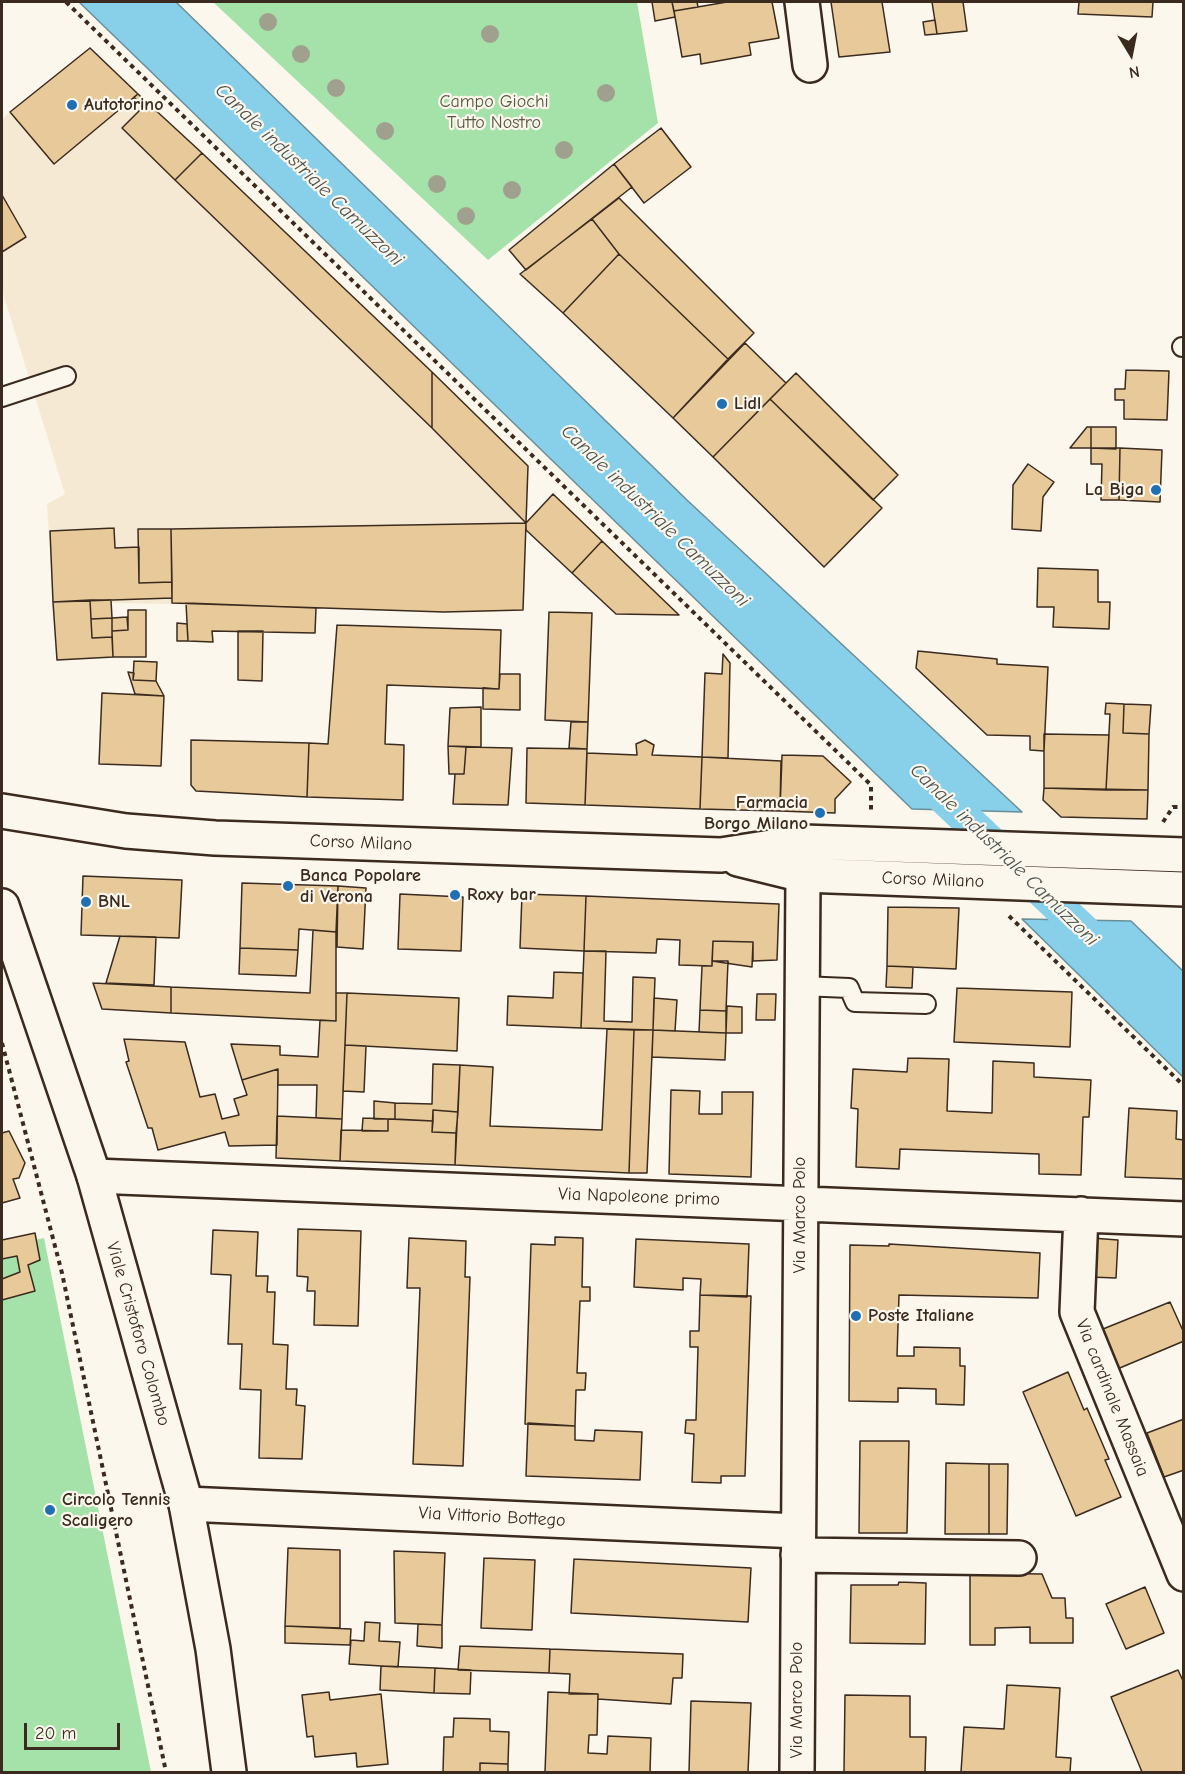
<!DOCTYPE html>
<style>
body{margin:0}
#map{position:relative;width:1185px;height:1774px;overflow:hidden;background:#fbf7ec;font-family:"Comic Neue",sans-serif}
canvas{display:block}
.frame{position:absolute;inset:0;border:3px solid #3b2a1e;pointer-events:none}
.north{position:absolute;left:1101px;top:24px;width:60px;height:60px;-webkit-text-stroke:4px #fbf7ec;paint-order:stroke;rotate:170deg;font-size:16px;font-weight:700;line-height:24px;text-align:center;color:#3b2a1e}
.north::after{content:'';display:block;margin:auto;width:21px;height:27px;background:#3b2a1e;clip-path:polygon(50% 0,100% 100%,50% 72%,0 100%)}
.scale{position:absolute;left:24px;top:1723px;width:96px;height:27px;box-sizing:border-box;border:3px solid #3b2a1e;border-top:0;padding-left:8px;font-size:18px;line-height:21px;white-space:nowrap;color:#3b2a1e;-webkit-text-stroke:4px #fbf7ec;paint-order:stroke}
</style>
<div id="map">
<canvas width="1185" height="1774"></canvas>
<div class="frame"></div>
<div class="north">N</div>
<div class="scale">20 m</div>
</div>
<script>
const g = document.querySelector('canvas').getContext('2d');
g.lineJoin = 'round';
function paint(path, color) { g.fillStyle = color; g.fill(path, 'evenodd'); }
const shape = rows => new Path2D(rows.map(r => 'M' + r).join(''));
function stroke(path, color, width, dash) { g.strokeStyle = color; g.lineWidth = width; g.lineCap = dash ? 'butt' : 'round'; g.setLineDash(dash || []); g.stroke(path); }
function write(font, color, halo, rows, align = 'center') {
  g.font = font + ' "Comic Neue",sans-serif'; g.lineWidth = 4.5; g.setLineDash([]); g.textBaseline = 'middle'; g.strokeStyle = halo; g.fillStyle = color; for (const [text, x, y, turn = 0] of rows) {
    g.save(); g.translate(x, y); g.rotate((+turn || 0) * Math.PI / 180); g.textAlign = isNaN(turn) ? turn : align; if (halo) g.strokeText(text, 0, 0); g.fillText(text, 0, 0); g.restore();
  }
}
const built = shape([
 [90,48,528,466,523,610,53,602,47,504,65,494,2,290,2,119]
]);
const green = shape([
 [213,2,637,2,658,123,488,260],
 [44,1238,151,1772,2,1772,2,1247]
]);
const water = shape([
 [79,2,176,2,688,501,1022,812,912,809,79,2],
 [1022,919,1131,921,1183,971,1183,1077,1022,919]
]);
const canal = shape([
 [924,779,1104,950]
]);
const building = shape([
 [652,2,672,2,675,17,655,21,652,2],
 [672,2,697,2,698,7,674,11,672,2],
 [727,2,772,2,779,38,749,43,751,55,701,64,700,54,682,57,674,11,727,2],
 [831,2,882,2,890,52,839,57,831,2],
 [932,2,963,2,967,31,937,34,932,2],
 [1079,2,1153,2,1152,17,1078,14,1079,2],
 [935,20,937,34,925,35,923,22,935,20],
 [90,48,138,94,54,164,10,112,90,48],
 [138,94,202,153,175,180,122,128,143,107,134,97,138,94],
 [661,128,691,167,644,203,614,164,661,128],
 [202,153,432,372,432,428,175,180,202,153],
 [614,164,632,187,526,270,509,250,614,164],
 [2,195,26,237,2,252,2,195],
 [619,198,754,333,728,359,619,254,592,219,619,198],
 [592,219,619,254,563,313,520,274,592,219],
 [619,254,728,359,673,418,563,313,619,254],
 [745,343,786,383,713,457,673,418,745,343],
 [1126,370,1169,371,1167,420,1124,419,1124,400,1115,400,1115,389,1125,389,1126,370],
 [432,372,528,466,526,523,432,428,432,372],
 [796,373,898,475,873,500,770,399,796,373],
 [770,399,882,508,824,567,713,457,770,399],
 [1087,427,1091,427,1091,448,1070,448,1087,427],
 [1091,427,1116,427,1116,449,1091,448,1091,427],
 [1091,448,1120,448,1119,500,1101,500,1102,464,1091,464,1091,448],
 [1120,448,1162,450,1160,502,1119,500,1120,448],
 [1028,464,1054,482,1043,497,1041,531,1012,529,1013,485,1028,464],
 [553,494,602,541,572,573,526,530,526,523,553,494],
 [526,523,523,610,444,612,172,603,171,529,526,523],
 [114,528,115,548,139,547,139,583,172,582,172,598,53,602,50,531,114,528],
 [138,529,171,529,172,582,139,583,138,529],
 [602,541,679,615,616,614,572,573,602,541],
 [1038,568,1098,570,1098,602,1110,602,1109,629,1053,627,1054,607,1037,607,1038,568],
 [90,600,111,600,112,618,91,619,90,600],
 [90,600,92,638,112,637,113,657,57,660,53,602,90,600],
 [186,603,316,608,315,633,212,631,213,642,188,641,186,603],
 [128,610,146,610,146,657,113,657,112,631,128,630,128,610],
 [549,612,592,613,588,722,545,720,549,612],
 [127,617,128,630,112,631,112,618,127,617],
 [112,618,112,637,92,638,91,619,112,618],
 [177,623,187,624,188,641,177,641,177,623],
 [337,625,501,630,499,689,387,685,385,744,404,745,403,800,307,797,309,743,328,744,337,625],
 [238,631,263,631,262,681,238,680,238,631],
 [918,651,997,659,997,664,1048,667,1044,751,1030,750,1030,736,987,735,916,668,918,651],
 [723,654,730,663,728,758,702,757,705,673,722,674,723,654],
 [134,661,157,662,156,681,133,680,134,661],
 [128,672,134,673,133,680,156,681,164,696,135,694,128,672],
 [500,674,520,674,520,710,483,709,483,688,499,689,500,674],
 [102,693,164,696,161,766,99,764,102,693],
 [1106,703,1124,704,1123,733,1149,734,1148,790,1106,790,1110,714,1105,714,1106,703],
 [1124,704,1151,705,1149,734,1123,733,1124,704],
 [481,707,481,747,448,746,450,708,481,707],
 [571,722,588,722,587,749,569,748,571,722],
 [1044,734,1109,735,1106,790,1044,788,1044,734],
 [191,740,309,743,307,797,196,791,191,785,191,740],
 [645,740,654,745,652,755,702,757,700,809,585,805,587,753,637,755,636,744,645,740],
 [448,746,466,747,464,774,449,774,448,746],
 [466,747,512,748,508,805,453,804,455,774,464,774,466,747],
 [527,748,587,749,585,805,526,803,527,748],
 [782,755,823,756,851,782,835,799,835,813,780,811,782,755],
 [702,757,781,761,780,811,700,809,702,757],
 [1044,788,1148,790,1147,819,1061,817,1043,800,1044,788],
 [83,876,182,880,179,938,81,935,83,876],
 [242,883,338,886,336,932,299,929,298,950,240,948,242,883],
 [338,886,366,888,363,949,337,947,338,886],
 [400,894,463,897,461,951,398,949,400,894],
 [522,894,586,896,584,951,520,948,522,894],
 [586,896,779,904,777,960,753,961,753,942,713,941,712,966,679,965,680,940,657,939,656,953,584,951,586,896],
 [888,907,959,908,956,969,887,966,888,907],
 [313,930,336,932,336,1021,171,1013,171,987,310,993,313,930],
 [120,936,156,937,154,985,106,983,120,936],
 [713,941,753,942,752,967,712,961,713,941],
 [240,948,298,950,296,976,239,974,240,948],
 [584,951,606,951,604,1021,632,1022,633,977,655,978,653,1030,581,1028,584,951],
 [712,961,728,961,726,1011,700,1010,702,966,712,966,712,961],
 [887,966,913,967,912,988,886,987,887,966],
 [554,972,583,973,581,1028,507,1025,508,996,553,998,554,972],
 [93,983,171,987,171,1013,102,1009,93,983],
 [957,988,1072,992,1070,1047,954,1042,957,988],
 [336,993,347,993,342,1119,316,1118,317,1085,278,1085,278,1069,242,1080,231,1044,280,1046,280,1055,318,1057,320,1020,336,1021,336,993],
 [347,993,459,998,457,1051,345,1045,347,993],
 [757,994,776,994,775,1020,756,1020,757,994],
 [654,998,677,1000,675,1031,653,1030,654,998],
 [727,1006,742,1007,742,1033,726,1033,727,1006],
 [700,1010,726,1011,726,1033,699,1032,700,1010],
 [607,1029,634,1030,629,1173,455,1165,460,1065,493,1067,490,1126,602,1130,607,1029],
 [634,1030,653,1030,647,1173,629,1173,634,1030],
 [653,1030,726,1033,725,1060,652,1057,653,1030],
 [124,1039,185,1042,200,1097,215,1094,222,1119,239,1115,234,1099,247,1095,242,1080,278,1069,277,1145,229,1146,225,1132,158,1150,152,1128,148,1128,126,1062,129,1061,124,1039],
 [345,1045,366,1046,364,1092,343,1091,345,1045],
 [908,1058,949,1059,947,1111,992,1113,993,1061,1034,1063,1034,1077,1091,1080,1089,1117,1083,1117,1081,1175,1039,1174,1039,1154,900,1149,899,1169,856,1167,858,1109,851,1108,853,1069,907,1072,908,1058],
 [433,1064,460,1065,458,1112,433,1110,433,1121,395,1119,395,1103,432,1104,433,1064],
 [671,1090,700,1091,699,1114,722,1114,722,1092,753,1092,751,1177,669,1174,671,1090],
 [374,1101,395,1103,395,1119,374,1119,374,1101],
 [1129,1108,1177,1111,1176,1139,1184,1140,1184,1179,1125,1177,1129,1108],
 [433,1110,458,1112,456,1133,432,1132,433,1110],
 [277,1116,342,1119,340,1161,276,1158,277,1116],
 [363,1118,388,1119,388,1131,362,1131,363,1118],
 [388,1119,433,1121,432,1132,456,1133,455,1165,340,1161,341,1130,388,1131,388,1119],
 [9,1131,25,1163,19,1178,13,1179,20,1198,2,1203,2,1133,9,1131],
 [298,1229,361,1231,358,1326,314,1325,315,1291,307,1291,308,1277,297,1276,298,1229],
 [213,1230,258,1232,256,1276,268,1276,267,1292,275,1292,273,1344,288,1345,286,1389,297,1389,296,1405,305,1406,302,1459,259,1458,261,1390,240,1389,242,1344,228,1344,231,1275,211,1274,213,1230],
 [35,1233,40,1260,28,1265,35,1291,2,1300,2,1279,20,1272,17,1256,2,1259,2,1240,35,1233],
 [555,1237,583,1238,582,1287,590,1287,590,1301,580,1301,577,1373,586,1373,585,1390,576,1390,575,1426,525,1424,531,1244,555,1245,555,1237],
 [409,1238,466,1241,465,1277,470,1277,463,1466,413,1464,420,1288,407,1288,409,1238],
 [1092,1238,1118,1240,1116,1278,1090,1277,1092,1238],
 [636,1239,749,1244,747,1297,700,1295,701,1279,683,1278,683,1290,634,1287,636,1239],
 [889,1244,1040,1253,1038,1298,899,1295,897,1356,914,1356,914,1347,960,1348,960,1366,965,1366,964,1405,936,1404,936,1389,898,1388,898,1402,849,1401,850,1245,889,1246,889,1244],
 [700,1295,751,1296,745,1476,721,1476,721,1483,692,1482,694,1434,685,1433,686,1420,696,1420,698,1347,690,1347,690,1331,699,1331,700,1295],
 [1170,1302,1184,1333,1184,1341,1115,1370,1098,1331,1170,1302],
 [1068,1372,1084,1410,1087,1408,1109,1459,1105,1460,1121,1497,1076,1516,1023,1392,1068,1372],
 [1184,1419,1184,1470,1164,1477,1147,1433,1184,1419],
 [528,1423,575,1426,575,1440,594,1441,595,1430,642,1432,640,1480,526,1476,528,1423],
 [860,1441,909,1441,907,1533,859,1533,860,1441],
 [946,1463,989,1464,989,1534,945,1534,946,1463],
 [989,1464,1008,1464,1007,1534,989,1534,989,1464],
 [288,1548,340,1550,340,1628,285,1626,288,1548],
 [394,1551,445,1553,442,1625,395,1623,394,1551],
 [484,1558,535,1560,532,1630,481,1628,484,1558],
 [574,1559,751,1568,748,1622,571,1613,574,1559],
 [970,1573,1042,1574,1052,1598,1065,1598,1066,1618,1073,1618,1073,1643,1030,1643,1030,1627,995,1628,995,1645,970,1645,970,1573],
 [899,1582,926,1583,925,1644,850,1643,851,1585,898,1585,899,1582],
 [1145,1587,1164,1633,1126,1649,1106,1604,1145,1587],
 [365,1622,380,1623,379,1641,400,1642,398,1667,349,1664,351,1640,364,1641,365,1622],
 [418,1624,442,1625,442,1648,417,1646,418,1624],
 [285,1626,351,1629,350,1645,285,1643,285,1626],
 [460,1646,550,1649,549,1673,458,1670,460,1646],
 [550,1649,683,1654,682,1678,673,1678,671,1704,598,1699,598,1694,569,1694,570,1674,549,1673,550,1649],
 [381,1666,435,1668,434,1693,380,1690,381,1666],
 [435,1668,471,1670,470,1694,434,1693,435,1668],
 [1178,1670,1184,1683,1184,1772,1142,1772,1111,1697,1178,1670],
 [1007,1685,1060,1688,1056,1757,1071,1758,1070,1772,961,1772,964,1727,1004,1729,1007,1685],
 [329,1692,330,1700,381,1694,388,1764,357,1767,356,1753,315,1757,313,1736,307,1737,302,1695,329,1692],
 [548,1692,598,1694,597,1735,589,1735,588,1753,607,1754,608,1736,651,1738,650,1772,545,1772,548,1692],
 [845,1695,910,1696,910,1737,926,1737,925,1772,844,1772,845,1695],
 [691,1701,751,1703,748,1772,689,1772,691,1701],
 [454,1718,490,1719,490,1731,509,1732,508,1764,480,1763,480,1772,443,1772,444,1737,453,1737,454,1718],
 [480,1763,508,1764,508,1772,480,1772,480,1763]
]);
const path = shape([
 [66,2,871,785,871,814],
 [1163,822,1173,807,1184,807],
 [1009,916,1184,1086],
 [2,1043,62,1273,166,1772]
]);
const service = shape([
 [1182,347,1184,347],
 [2,397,66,376],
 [801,986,849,988,855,1002,926,1004]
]);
const minor = shape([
 [802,2,810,65],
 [94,1176,1184,1219],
 [1081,1214,1077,1312,1184,1574],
 [186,1504,798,1531],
 [798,1555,1019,1558],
 [797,1772,803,875]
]);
const primary = shape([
 [2,811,126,831,215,838,721,855,803,842,1184,855],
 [738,859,803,875,1184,889],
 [2,906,94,1176,186,1504,213,1649,229,1772]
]);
const trees = [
 [268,22],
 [490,34],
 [301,54],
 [336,88],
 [606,93],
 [385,131],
 [564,150],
 [437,184],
 [512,190],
 [466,216]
];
const markers = [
 [72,105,6,"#1f6fb2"],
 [722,404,6,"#1f6fb2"],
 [1156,490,6,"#1f6fb2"],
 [820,813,6,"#1f6fb2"],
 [288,886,6,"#1f6fb2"],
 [455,895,6,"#1f6fb2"],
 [86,902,6,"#1f6fb2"],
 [856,1316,6,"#1f6fb2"],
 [50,1510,6,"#1f6fb2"]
];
const parkNames = [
 ["Campo Giochi",494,102],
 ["Tutto Nostro",494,123]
];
const poiNames = [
 ["Autotorino",84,105],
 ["Lidl",734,404],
 ["La Biga",1144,490,"right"],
 ["Farmacia",808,803,"right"],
 ["Borgo Milano",808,824,"right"],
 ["Banca Popolare",300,876],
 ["di Verona",300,897],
 ["Roxy bar",467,895],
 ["BNL",98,902],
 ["Poste Italiane",868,1316],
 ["Circolo Tennis",62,1500],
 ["Scaligero",62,1521]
];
const streetNames = [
 ["Corso Milano",361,843,2],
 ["Corso Milano",933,880,2],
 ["Via Napoleone primo",639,1197,2],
 ["Via Marco Polo",800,1215,-90],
 ["Viale Cristoforo Colombo",138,1334,74],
 ["Via cardinale Massaia",1112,1398,68],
 ["Via Vittorio Bottego",492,1517,3],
 ["Via Marco Polo",797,1700,-90]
];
const waterNames = [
 ["Canale industriale Camuzzoni",309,175,44],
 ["Canale industriale Camuzzoni",655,516,44],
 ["Canale industriale Camuzzoni",1004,855,44]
];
paint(built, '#f5e9d3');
paint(green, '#a5e2aa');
paint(water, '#88d0e9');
stroke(water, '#698e98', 1.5);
stroke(canal, '#88d0e9', 33);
paint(building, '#e7c99a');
stroke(building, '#3b2a1e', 1.5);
stroke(service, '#3b2a1e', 22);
stroke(minor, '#3b2a1e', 38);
stroke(primary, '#3b2a1e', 38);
stroke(path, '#3b2a1e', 4, [4.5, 4.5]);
stroke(service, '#fbf7ec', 18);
stroke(minor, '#fbf7ec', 33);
stroke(primary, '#fbf7ec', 33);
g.fillStyle = '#a0a08e';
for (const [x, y] of trees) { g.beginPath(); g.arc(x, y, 9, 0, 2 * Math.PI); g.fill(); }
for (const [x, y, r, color] of markers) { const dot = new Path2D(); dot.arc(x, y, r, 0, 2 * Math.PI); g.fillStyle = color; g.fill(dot); stroke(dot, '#fbf7ec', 2); }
write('18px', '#565841', '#fbf7ec', parkNames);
write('bold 18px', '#3b2a1e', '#fbf7ec', poiNames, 'left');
write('18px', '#3b2a1e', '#fbf7ec', streetNames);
write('italic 20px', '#4e5451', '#fbf7ec', waterNames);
</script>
